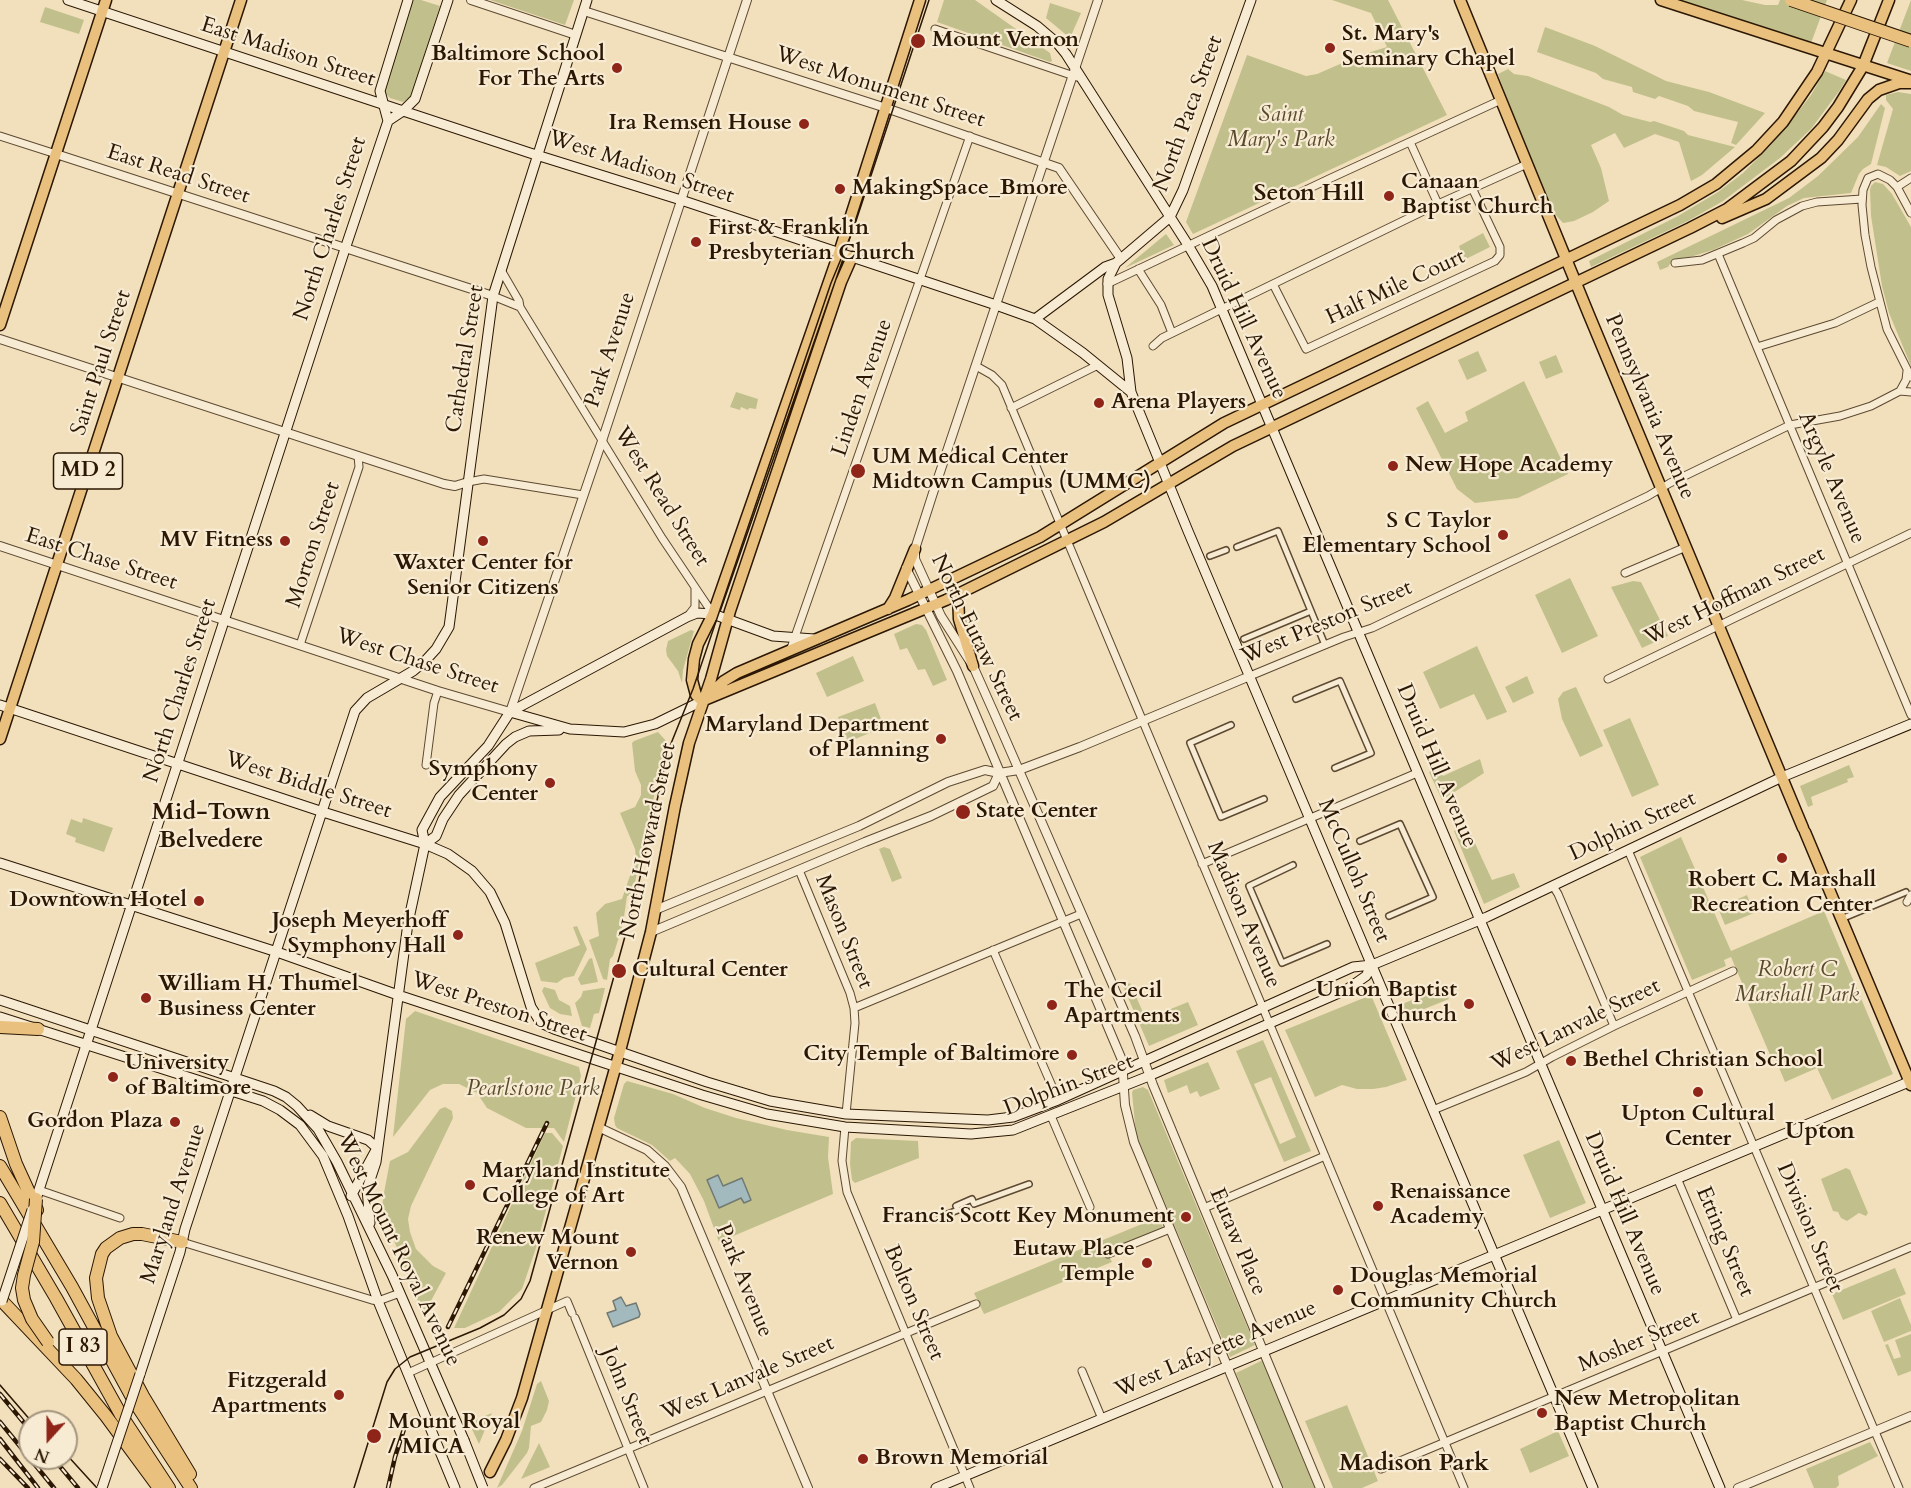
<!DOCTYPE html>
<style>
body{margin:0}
#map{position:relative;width:1911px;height:1488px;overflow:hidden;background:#f2e0bc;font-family:Cardo,serif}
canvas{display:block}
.north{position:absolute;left:18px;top:1410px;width:60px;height:60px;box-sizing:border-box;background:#f7ebd3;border:2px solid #a59680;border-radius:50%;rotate:201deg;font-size:16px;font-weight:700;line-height:24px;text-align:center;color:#2b1703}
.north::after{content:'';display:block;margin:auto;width:21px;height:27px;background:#8f2418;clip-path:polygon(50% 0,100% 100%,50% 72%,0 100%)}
</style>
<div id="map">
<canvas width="1911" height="1488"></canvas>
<div class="north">N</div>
</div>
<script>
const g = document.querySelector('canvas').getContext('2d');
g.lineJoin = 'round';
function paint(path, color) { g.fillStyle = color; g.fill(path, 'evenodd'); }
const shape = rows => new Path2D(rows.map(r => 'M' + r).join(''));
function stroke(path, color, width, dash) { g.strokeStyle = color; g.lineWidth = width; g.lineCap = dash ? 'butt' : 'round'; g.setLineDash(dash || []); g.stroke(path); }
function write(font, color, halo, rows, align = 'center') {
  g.font = font + ' Cardo,serif'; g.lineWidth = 4.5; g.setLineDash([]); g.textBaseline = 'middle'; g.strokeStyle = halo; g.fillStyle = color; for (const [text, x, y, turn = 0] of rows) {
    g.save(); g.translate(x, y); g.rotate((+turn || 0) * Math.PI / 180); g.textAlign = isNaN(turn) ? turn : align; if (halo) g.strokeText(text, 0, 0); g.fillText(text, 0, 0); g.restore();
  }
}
const green = shape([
 [413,0,421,0,440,6,411,96,403,102,390,98,384,92],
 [490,0,574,0,565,25],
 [944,0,975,0,1050,53,1052,61,1050,62,937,22],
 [1332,0,1388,0,1447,115,1193,234,1186,222,1247,55,1306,76,1317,74,1361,55,1387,47,1371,13],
 [1678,0,1742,0,1765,5,1778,5,1780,0,1827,0,1811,43],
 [1911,0,1911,71,1887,63],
 [1050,3,1081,13,1070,38,1046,18],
 [45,7,84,20,79,34,40,22],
 [1545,27,1595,46,1666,81,1709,92,1765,113,1736,145,1731,143,1738,122,1694,111,1688,106,1659,96,1655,99,1633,92,1632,87,1603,79,1596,73,1537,52],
 [1508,69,1514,74,1528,76,1609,107,1623,115,1650,122,1654,121,1684,131,1688,135,1735,147,1702,175,1691,181,1679,142,1655,134,1624,148,1615,133,1591,145,1601,168,1609,201,1593,212,1574,221,1563,223,1545,203,1498,74],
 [1825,71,1846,80,1840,90,1811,129,1780,158,1723,201,1688,221,1591,267,1589,261,1678,216,1718,192,1743,173,1770,146,1791,121,1811,95],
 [1898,92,1911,94,1911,171,1900,176,1886,167,1877,165,1893,109,1886,100,1886,95],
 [1881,104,1885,108,1871,164,1863,169,1859,174,1851,193,1804,198,1787,206,1748,234,1713,250,1690,257,1673,259,1668,267,1660,270,1657,262,1789,198,1818,176,1858,137],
 [1875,182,1883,184,1892,194,1911,227,1911,366,1889,313,1882,286,1871,216,1870,190,1871,186],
 [1483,233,1490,247,1466,259,1461,252,1459,246],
 [1166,234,1174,245,1125,268],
 [1478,351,1487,371,1467,380,1458,360],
 [1556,355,1563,372,1546,379,1539,362],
 [1524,381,1568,474,1518,498,1475,503,1457,489,1416,408,1428,401,1445,433,1468,421,1465,412],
 [736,392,758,399,756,409,749,408,748,410,741,407,740,410,730,407],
 [1570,578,1598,636,1562,653,1535,595],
 [1633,581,1641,582,1668,636,1642,648,1611,587],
 [916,624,922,625,926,630,947,680,933,686,925,669,918,670,907,648,900,650,894,634],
 [691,630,694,631,683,670,682,683,678,671,667,656,666,650,668,641],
 [1477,646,1507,712,1487,720,1474,694,1440,709,1423,672],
 [853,656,864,681,827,697,816,673],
 [1527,676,1534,693,1513,703,1505,687],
 [1576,687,1603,746,1580,757,1562,719,1558,699,1563,692],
 [875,703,884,727,848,742,838,717],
 [1630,718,1659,785,1632,797,1603,730],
 [658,732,668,743,659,774,632,896,627,896,623,924,613,956,610,959,607,980,603,979,589,940,599,936,596,913,605,904,622,899,636,858,635,849,620,813,635,807,641,795,641,785,635,771,632,743,634,741],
 [1480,759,1484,773,1442,800,1429,772,1437,768,1443,776],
 [1849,765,1854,777,1847,779,1848,782,1811,797,1813,805,1808,807,1800,786],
 [83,818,113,828,104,852,75,842,76,838,66,834,71,819,82,823],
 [1467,826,1492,880,1514,873,1520,887,1484,904,1454,831],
 [1681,837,1731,951,1824,911,1893,1074,1832,1100,1817,1068,1785,1082,1774,1056,1771,1057,1740,985,1742,983,1731,957,1724,960,1726,966,1692,980,1640,857],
 [884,847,890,849,902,878,892,882,879,849],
 [1747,895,1754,913,1725,925,1718,908],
 [577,926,587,949,574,976,564,978,557,983,541,981,535,963,580,945,573,927],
 [592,958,598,982,581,985,578,979,589,959],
 [1130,983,1146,1019,1188,1002,1198,1025,1149,1046,1123,986],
 [544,987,555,990,559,1000,570,1006,572,1016,560,1014,550,1008,542,991],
 [1445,987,1449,999,1407,1016,1402,1004],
 [602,988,605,988,599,1013,594,1014,590,1028,582,1026,575,1003,581,997,583,991],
 [1371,995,1407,1080,1386,1087,1373,1089,1357,1089,1342,1085,1315,1097,1285,1030],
 [415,1011,579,1067,581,1076,564,1142,554,1128,526,1128,487,1108,477,1093,459,1084,443,1084,430,1090,393,1137,406,1019],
 [1263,1040,1311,1151,1284,1162,1236,1051],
 [1271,1077,1296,1137,1280,1144,1254,1084],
 [1208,1062,1220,1089,1200,1097,1197,1091,1190,1094,1187,1085,1168,1093,1164,1080],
 [627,1081,673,1094,705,1108,736,1118,787,1130,829,1137,828,1157,833,1194,719,1242,704,1201,690,1174,675,1158,670,1161,652,1145,617,1128,615,1125,614,1118,624,1084],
 [1143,1087,1148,1090,1255,1345,1230,1357,1136,1134,1132,1093,1133,1090],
 [445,1107,452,1111,453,1118,411,1206,408,1219,410,1232,416,1249,433,1266,446,1273,426,1310,422,1311,385,1218,382,1209,383,1198,390,1161,408,1152,440,1109],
 [545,1133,552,1133,563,1146,536,1248,522,1289,499,1312,465,1328,454,1328],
 [856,1138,918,1141,919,1158,855,1183,852,1180,850,1164,851,1142],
 [1559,1140,1586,1203,1550,1218,1523,1155],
 [1846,1168,1850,1170,1868,1213,1866,1216,1859,1213,1847,1221,1841,1218,1838,1212,1833,1211,1821,1179],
 [1159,1217,1164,1230,1109,1256,1112,1262,984,1314,974,1293],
 [1895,1268,1906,1294,1843,1320,1832,1294],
 [1900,1298,1911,1325,1911,1331,1884,1342,1871,1311],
 [1911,1334,1911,1371,1898,1376,1885,1345,1888,1344,1894,1359,1901,1357,1895,1340],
 [1263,1360,1315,1488,1283,1488,1236,1373],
 [541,1381,549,1401,547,1410,541,1422,531,1426,529,1448,527,1453,502,1485,497,1488,522,1431,537,1384],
 [1347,1405,1378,1481,1362,1488,1333,1488,1305,1421],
 [492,1413,479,1444,469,1423],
 [1558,1431,1569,1456,1530,1473,1520,1449],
 [1870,1442,1878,1456,1838,1476,1839,1485,1836,1488,1814,1488,1806,1469],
 [539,1443,550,1467,521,1479]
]);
const water = shape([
 [718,1175,723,1186,742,1178,751,1200,744,1203,741,1198,719,1208,707,1180,718,1175],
 [621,1297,626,1306,636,1303,640,1314,639,1317,613,1327,607,1313,616,1310,613,1301,621,1297]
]);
const pedestrian = shape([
 [1237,547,1278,531,1325,645],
 [1210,556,1226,550],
 [1244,639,1311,611],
 [1296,699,1340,681,1371,753,1335,768],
 [1231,725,1190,743,1221,817,1264,799],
 [1360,841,1400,824,1433,897,1389,916],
 [1293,865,1249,886,1282,963,1327,944],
 [1841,919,1906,892],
 [940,1217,958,1210,956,1206,972,1199,974,1204,1029,1184]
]);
const minor = shape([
 [935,29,1077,77],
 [0,136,56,154],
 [1410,142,1438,204],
 [1897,187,1911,178],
 [1911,213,1897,187,1890,180,1878,174,1868,178,1863,190,1862,205,1865,235,1871,267,1887,329,1911,377],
 [1718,254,1911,715],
 [1675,263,1702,260,1743,243,1754,238,1776,220,1802,206,1817,202,1862,199],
 [1138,269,1161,305,1172,333],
 [501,270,519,301,520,307,662,538,713,614],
 [1107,284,1331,178,1501,100],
 [1273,284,1306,349,1495,261,1500,255,1500,247,1473,190],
 [493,296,520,307],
 [1153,346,1162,338,1273,284,1438,204,1527,164],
 [1757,347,1835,323,1879,302],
 [976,366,992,375,1002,385,1464,1488],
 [1900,391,1906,380,1907,371],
 [1011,408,1098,365],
 [468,482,484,479,583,495],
 [1625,573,1686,547],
 [688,616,695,607,695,588],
 [300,645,359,467,358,456],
 [790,651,970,136],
 [1250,676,1344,637,1372,628,1648,496,1670,483,1790,425,1840,416,1871,406,1900,391,1911,392],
 [1608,679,1911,533],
 [426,765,434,703,438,691],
 [1628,850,1899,1488],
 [1202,864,1417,773],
 [799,870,850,993,854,1008,855,1023,846,1114],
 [1553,886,1558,894,1614,1026],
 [1907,902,1911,895],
 [993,950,1058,1100],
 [854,1008,1081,914],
 [1433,1110,1526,1072,1552,1057,1614,1026,1733,971],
 [1051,1116,1090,1207],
 [845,1127,842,1161,847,1192,970,1488],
 [1677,1178,1737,1320],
 [39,1190,120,1218],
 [1204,1208,1325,1156],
 [182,1242,372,1300,378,1301,400,1293],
 [1108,1254,1170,1229],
 [575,1318,644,1488],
 [1082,1371,1102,1419],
 [408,1373,567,1301,572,1313],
 [1381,1469,1911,1247],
 [534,1488,976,1304]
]);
const tertiary = shape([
 [471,0,576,35],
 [1098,0,933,493,915,549,915,559,941,616,973,666,994,713,1135,1036,1153,1085,1320,1488],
 [584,11,886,108,1059,168,1121,259],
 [56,154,493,296],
 [0,339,444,484,455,486,468,482],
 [0,546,438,691,510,712,602,441,747,0],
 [906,568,957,671,1122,1060,1125,1105,1134,1142,1278,1488],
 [655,910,859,826,948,782,985,770,999,773,1019,770,1080,747,1250,676],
 [651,932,865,842,931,816,993,786,999,773],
 [598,1127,647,1150,665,1166,681,1187,808,1488],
 [1738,1488,1911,1416]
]);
const secondary = shape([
 [68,0,530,153,681,200,996,305,1035,319,1083,353,1131,392],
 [996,0,1037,26,1057,43,1066,54,1188,245,1212,286,1720,1488],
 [388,121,403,111,415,99,448,0],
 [388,121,380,91,408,0],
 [1116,263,1108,279,1108,295,1127,358,1131,392,1188,531,1593,1488],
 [1035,319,1105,267,1116,263,1170,217,1183,190,1251,0],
 [0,705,323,812,425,844,448,854,472,871,490,892,505,923,531,1007,541,1023,554,1029,707,1082,770,1101,846,1114,988,1120,1013,1117,1058,1100,1353,967,1372,965,1487,917,1782,777,1911,724],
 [510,712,687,617,697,613,713,614,773,636,814,639],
 [510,712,570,729,624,732,655,724,702,701],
 [425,844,436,836,443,819,459,795,506,744,515,737,529,731,559,730],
 [0,863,277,952,398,995,702,1095,767,1114,845,1127,971,1134,1013,1130,1149,1076,1346,990,1366,976,1372,965],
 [0,1000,274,1091,286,1097,297,1106,318,1129,337,1162,392,1275,464,1440],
 [0,1017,263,1101,280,1110,300,1125,323,1156,348,1216,378,1301,455,1488],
 [310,1115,328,1126,368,1140,377,1148],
 [351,1196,376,1150],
 [36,1199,345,249,388,121],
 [370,1223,367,1189,376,1162,408,923,425,844,422,830,440,797,488,746,510,712],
 [140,1374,180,1252,185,1229,355,711,367,698,413,671,425,661,436,649,449,627,493,296,587,0],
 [936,1488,1911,1081]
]);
const primary = shape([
 [1460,0,1589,315,1803,828],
 [1661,0,1909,80],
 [1722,218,1766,199,1821,158,1838,140,1868,99,1879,90,1899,83,1911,83],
 [0,325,106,0],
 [958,594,959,619,973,666],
 [888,609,895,598,915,549],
 [709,695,724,681,737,673,908,600,1040,537,1224,423,1680,205,1716,184,1757,150,1783,122,1817,72,1851,0],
 [702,701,946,600,1104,522,1233,446,1690,228,1727,209,1791,161,1823,127,1838,107,1863,66,1889,0],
 [702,701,696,695,692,680,694,659,698,644,713,614,839,253,920,0],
 [0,739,241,0],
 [1805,832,1911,1085],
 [490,1472,506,1440,522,1398,620,1051,651,932,675,806,689,743,711,679,730,611,841,282,852,257]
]);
const motorway = shape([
 [0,1027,38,1029],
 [0,1117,16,1164,37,1210],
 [0,1166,72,1287,134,1401,191,1488],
 [0,1203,56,1298,121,1415,169,1488],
 [182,1242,142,1234,133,1234,120,1238,106,1248,102,1254,96,1278,98,1298,111,1336,143,1396,190,1474],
 [2,1301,76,1379,106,1416,159,1488]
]);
const tram = shape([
 [0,1385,32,1422],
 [66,1454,97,1488],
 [354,1488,387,1382,395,1369,410,1357,480,1328,504,1315,521,1299,530,1281,635,900,668,751,693,689,831,283,853,230,929,0]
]);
const rail = shape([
 [448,1327,547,1123],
 [0,1394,30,1430],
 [0,1422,54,1488],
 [0,1439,38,1488],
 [53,1458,78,1488],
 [0,1459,28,1488],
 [388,1488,395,1457,406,1423]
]);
const secondaryBridge = shape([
 [2,1301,32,1210],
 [464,1440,483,1488],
 [102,1488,140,1374]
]);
const motorwayBridge = shape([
 [1791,0,1911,41],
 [36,1199,33,1242,24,1275,22,1288,24,1300,32,1319,48,1342]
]);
const markers = [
 [918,41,8,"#8f2418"],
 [1330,48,6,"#8f2418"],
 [617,68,6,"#8f2418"],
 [804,124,6,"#8f2418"],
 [840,189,6,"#8f2418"],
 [1389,196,6,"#8f2418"],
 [696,242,6,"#8f2418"],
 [1099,403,6,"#8f2418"],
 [1393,466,6,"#8f2418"],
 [858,471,8,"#8f2418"],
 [1503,535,6,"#8f2418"],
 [285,541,6,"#8f2418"],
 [483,541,6,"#8f2418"],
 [941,739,6,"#8f2418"],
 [550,783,6,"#8f2418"],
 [963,812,8,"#8f2418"],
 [1782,858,6,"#8f2418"],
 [199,901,6,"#8f2418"],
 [458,935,6,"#8f2418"],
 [619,971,8,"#8f2418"],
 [146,998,6,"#8f2418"],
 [1469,1004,6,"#8f2418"],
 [1052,1005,6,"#8f2418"],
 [1072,1055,6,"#8f2418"],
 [1571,1061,6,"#8f2418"],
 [113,1077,6,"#8f2418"],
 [1698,1092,6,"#8f2418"],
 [175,1122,6,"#8f2418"],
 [470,1185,6,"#8f2418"],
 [1378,1206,6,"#8f2418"],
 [1186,1217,6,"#8f2418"],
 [631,1252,6,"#8f2418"],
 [1147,1263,6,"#8f2418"],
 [1338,1290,6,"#8f2418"],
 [339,1395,6,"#8f2418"],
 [1542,1413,6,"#8f2418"],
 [374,1436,8,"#8f2418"],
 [863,1459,6,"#8f2418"]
];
const shields = [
 [88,471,69],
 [83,1347,48]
];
const shieldNames = [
 ["MD 2",88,471],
 ["I 83",83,1347]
];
const poiNames = [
 ["St. Mary's",1342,35],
 ["Seminary Chapel",1342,60],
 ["Mount Vernon",932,41],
 ["Baltimore School",605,55,"right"],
 ["For The Arts",605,80,"right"],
 ["Ira Remsen House",792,124,"right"],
 ["Canaan",1401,183],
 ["Baptist Church",1401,208],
 ["MakingSpace_Bmore",852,189],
 ["First & Franklin",708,229],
 ["Presbyterian Church",708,254],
 ["Arena Players",1111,403],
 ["UM Medical Center",872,458],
 ["Midtown Campus (UMMC)",872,483],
 ["New Hope Academy",1405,466],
 ["S C Taylor",1491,522,"right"],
 ["Elementary School",1491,547,"right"],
 ["MV Fitness",273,541,"right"],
 ["Waxter Center for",483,564,"center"],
 ["Senior Citizens",483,589,"center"],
 ["Maryland Department",929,726,"right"],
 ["of Planning",929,751,"right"],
 ["Symphony",538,770,"right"],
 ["Center",538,795,"right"],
 ["State Center",976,812],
 ["Robert C. Marshall",1782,881,"center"],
 ["Recreation Center",1782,906,"center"],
 ["Downtown Hotel",187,901,"right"],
 ["Joseph Meyerhoff",446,922,"right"],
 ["Symphony Hall",446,947,"right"],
 ["Cultural Center",632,971],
 ["William H. Thumel",158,985],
 ["Business Center",158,1010],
 ["Union Baptist",1457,991,"right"],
 ["Church",1457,1016,"right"],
 ["The Cecil",1064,992],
 ["Apartments",1064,1017],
 ["City Temple of Baltimore",1060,1055,"right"],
 ["Bethel Christian School",1583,1061],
 ["University",125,1064],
 ["of Baltimore",125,1089],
 ["Upton Cultural",1698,1115,"center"],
 ["Center",1698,1140,"center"],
 ["Gordon Plaza",163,1122,"right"],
 ["Maryland Institute",482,1172],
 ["College of Art",482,1197],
 ["Renaissance",1390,1193],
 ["Academy",1390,1218],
 ["Francis Scott Key Monument",1174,1217,"right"],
 ["Renew Mount",619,1239,"right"],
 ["Vernon",619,1264,"right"],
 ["Eutaw Place",1135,1250,"right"],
 ["Temple",1135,1275,"right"],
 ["Douglas Memorial",1350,1277],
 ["Community Church",1350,1302],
 ["Fitzgerald",327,1382,"right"],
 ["Apartments",327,1407,"right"],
 ["New Metropolitan",1554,1400],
 ["Baptist Church",1554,1425],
 ["Mount Royal",388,1423],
 ["/ MICA",388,1448],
 ["Brown Memorial",875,1459]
];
const streetNames = [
 ["East Madison Street",288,53,18],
 ["West Monument Street",880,88,18],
 ["North Paca Street",1189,114,-70],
 ["West Madison Street",641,168,18],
 ["East Read Street",178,175,18],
 ["North Charles Street",331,229,-72],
 ["Half Mile Court",1396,288,-25],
 ["Druid Hill Avenue",1243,319,65],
 ["Park Avenue",611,350,-72],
 ["Cathedral Street",466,359,-81],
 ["Saint Paul Street",102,363,-72],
 ["Linden Avenue",863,388,-71],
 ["Pennsylvania Avenue",1649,407,67],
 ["Argyle Avenue",1831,478,67],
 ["West Read Street",661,497,58],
 ["Morton Street",314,545,-72],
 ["East Chase Street",101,560,18],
 ["West Hoffman Street",1735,597,-26],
 ["West Preston Street",1327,623,-23],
 ["North Eutaw Street",976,638,64],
 ["West Chase Street",417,662,18],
 ["North Charles Street",181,691,-72],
 ["Druid Hill Avenue",1436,766,67],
 ["West Biddle Street",308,786,18],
 ["Dolphin Street",1633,827,-25],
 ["North Howard Street",649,841,-78],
 ["McCulloh Street",1353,871,67],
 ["Madison Avenue",1243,915,67],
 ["Mason Street",843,932,68],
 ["West Preston Street",499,1008,18],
 ["West Lanvale Street",1576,1026,-26],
 ["Dolphin Street",1069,1086,-21],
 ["Maryland Avenue",174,1204,-72],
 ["Druid Hill Avenue",1624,1214,67],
 ["Division Street",1809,1228,67],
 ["Eutaw Place",1237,1242,67],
 ["Etting Street",1724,1242,67],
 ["West Mount Royal Avenue",398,1250,64],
 ["Park Avenue",743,1281,68],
 ["Bolton Street",913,1303,67],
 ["Mosher Street",1639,1342,-23],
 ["West Lafayette Avenue",1216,1350,-23],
 ["West Lanvale Street",748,1379,-23],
 ["John Street",626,1396,68]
];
const parkNames = [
 ["Saint",1281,116],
 ["Mary's Park",1281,141],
 ["Robert C",1797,971],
 ["Marshall Park",1797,996],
 ["Pearlstone Park",533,1090]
];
const neighbourhoodNames = [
 ["Seton Hill",1309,194],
 ["Mid-Town",211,813],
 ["Belvedere",211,841],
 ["Upton",1820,1132],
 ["Madison Park",1414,1464]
];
paint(green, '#c1c08c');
paint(water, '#a2babd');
stroke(water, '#727973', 1.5);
stroke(pedestrian, '#5d4931', 8);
stroke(minor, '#5d4931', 9);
stroke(tertiary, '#5d4931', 10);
stroke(secondary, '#2b1703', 11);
stroke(primary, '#2b1703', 13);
stroke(motorway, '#2b1703', 14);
stroke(pedestrian, '#f7ebd3', 5);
stroke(minor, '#f7ebd3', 7);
stroke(tertiary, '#f7ebd3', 8);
stroke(secondary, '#f7ebd3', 9);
stroke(primary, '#e9c07e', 10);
stroke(motorway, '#e9c07e', 12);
stroke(tram, '#2b1703', 1.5);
stroke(rail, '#2b1703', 4.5);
stroke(rail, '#f7ebd3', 2, [7]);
stroke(secondaryBridge, '#2b1703', 11, []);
stroke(motorwayBridge, '#2b1703', 14, []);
stroke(secondaryBridge, '#f7ebd3', 9);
stroke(motorwayBridge, '#e9c07e', 12);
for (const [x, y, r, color] of markers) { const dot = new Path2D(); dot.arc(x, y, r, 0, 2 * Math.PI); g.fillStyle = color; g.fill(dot); stroke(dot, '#f7ebd3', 2); }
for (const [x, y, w] of shields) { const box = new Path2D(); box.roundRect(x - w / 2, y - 18, w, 36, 4.5); g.fillStyle = '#f7ebd3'; g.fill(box); stroke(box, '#2b1703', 1.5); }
write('bold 21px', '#2b1703', null, shieldNames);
write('bold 22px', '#2b1703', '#f7ebd3', poiNames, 'left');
write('22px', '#2b1703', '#f7ebd3', streetNames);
write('italic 22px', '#584a2c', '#f7ebd3', parkNames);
write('bold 24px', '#2b1703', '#f7ebd3', neighbourhoodNames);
</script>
